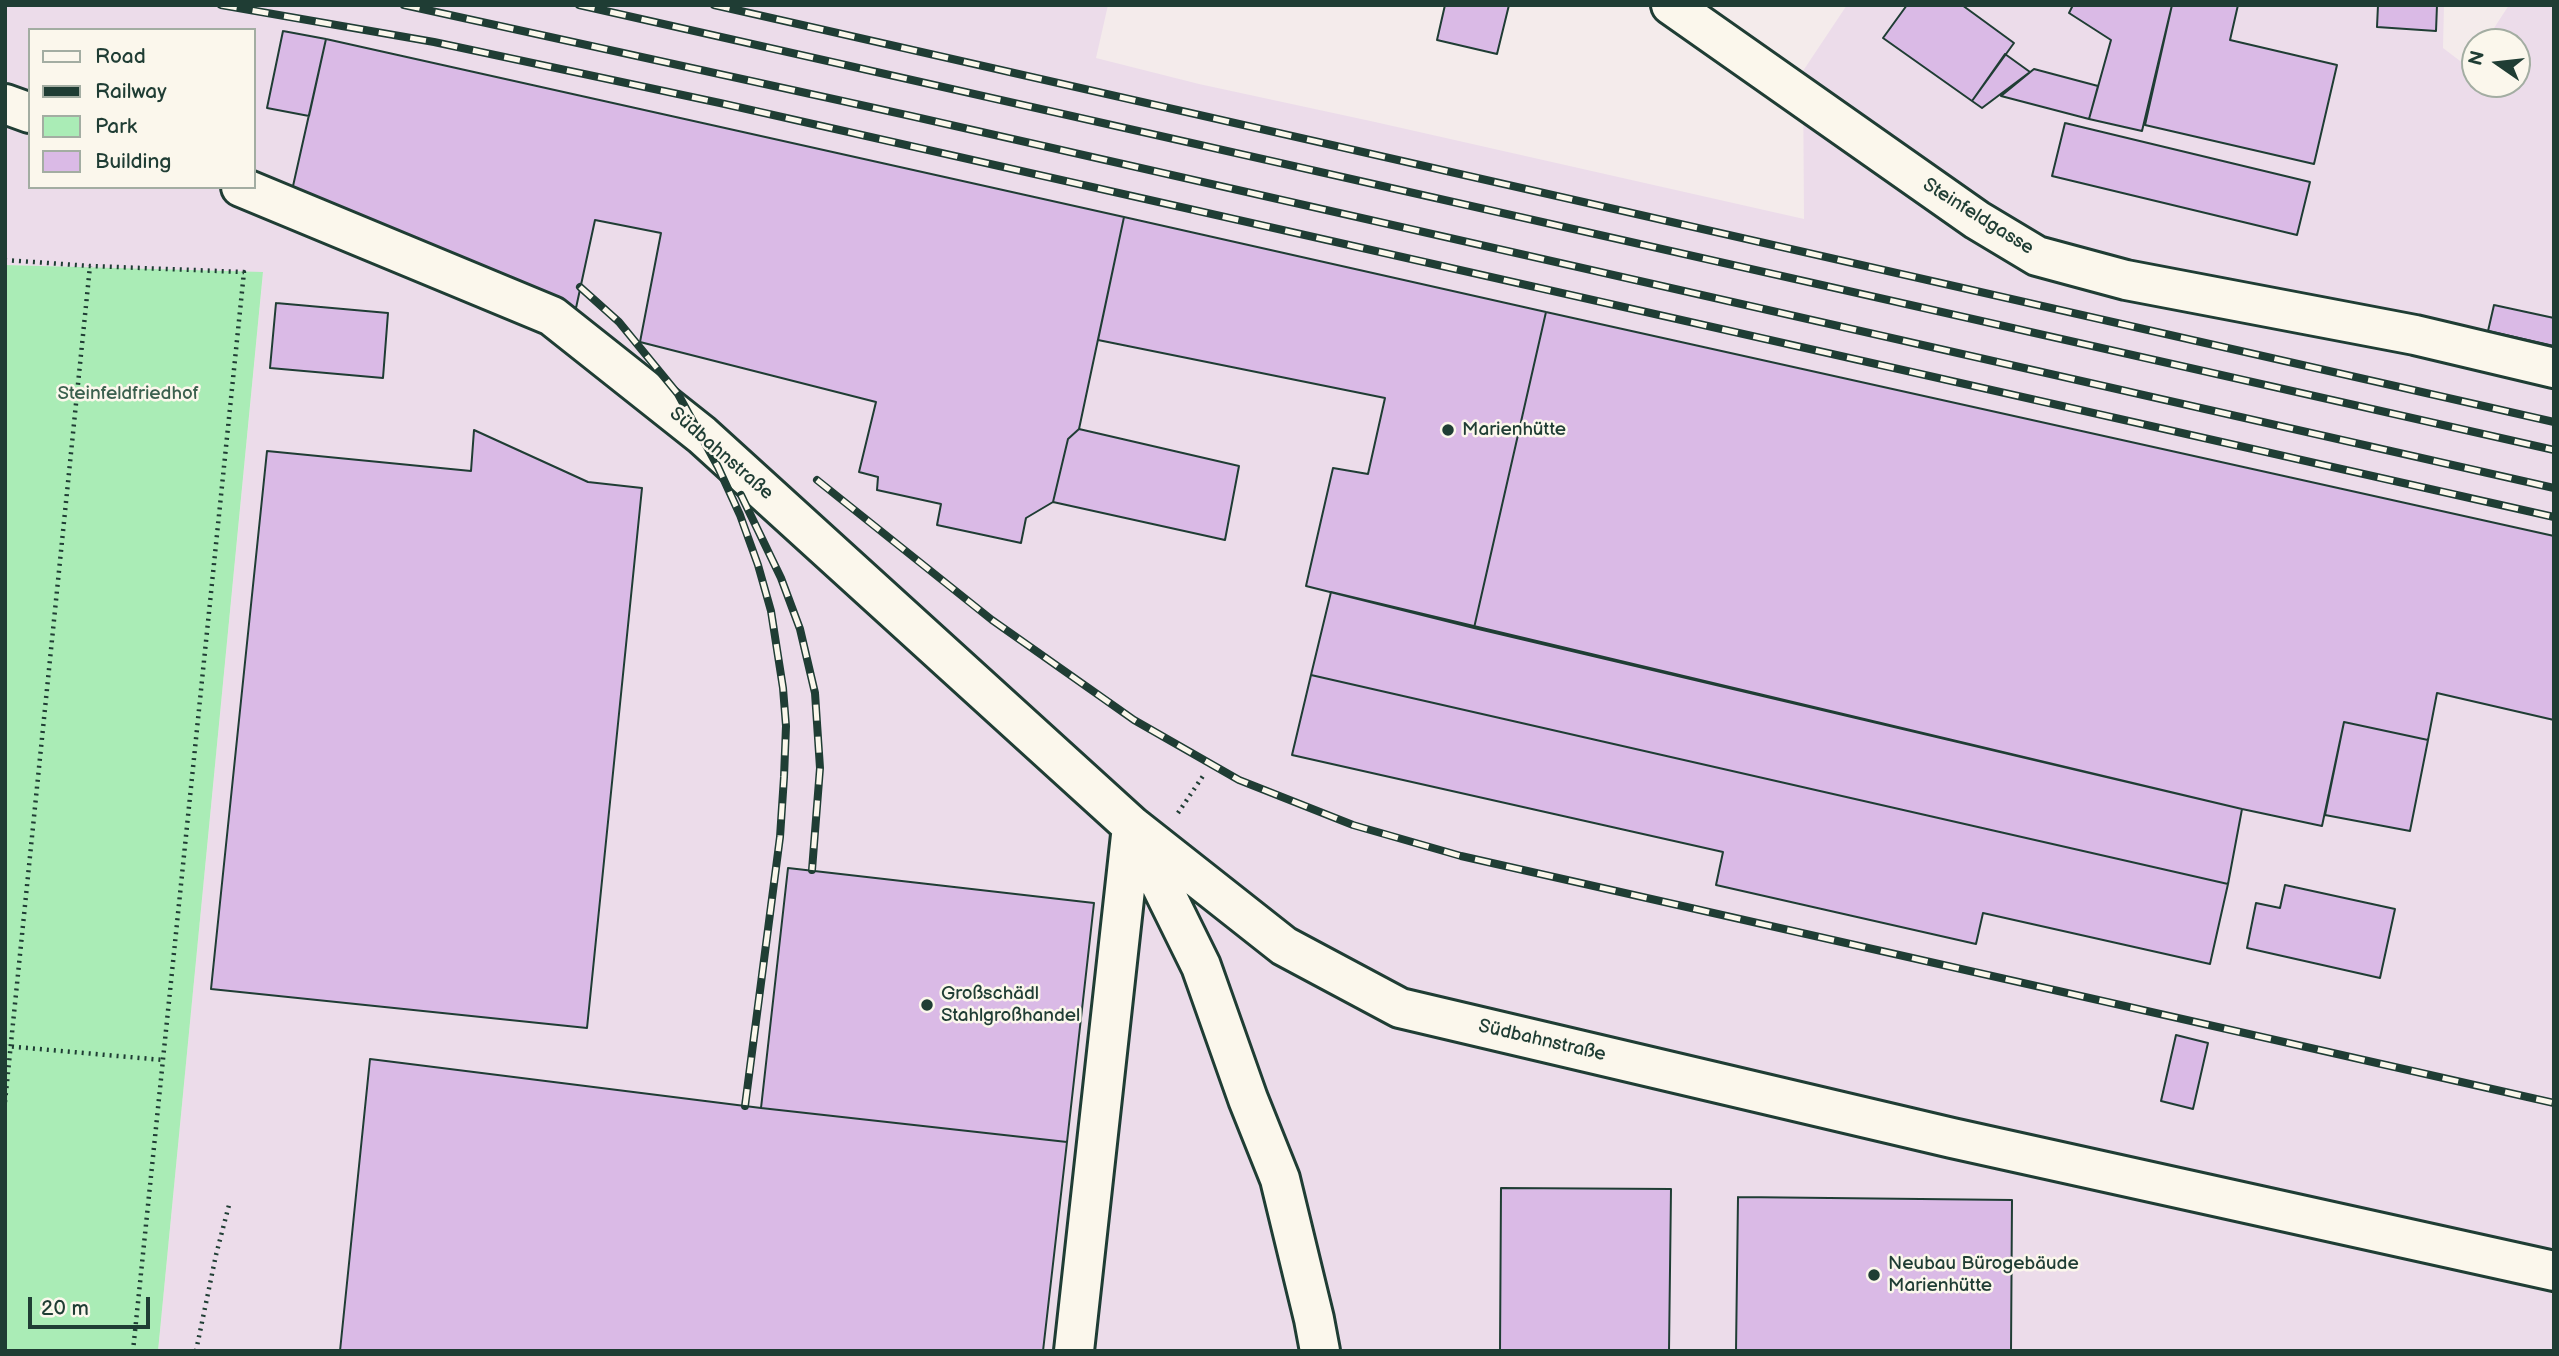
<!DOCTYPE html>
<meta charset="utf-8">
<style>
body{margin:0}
#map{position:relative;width:2559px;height:1356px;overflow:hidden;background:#f4ebeb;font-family:"Balsamiq Sans",sans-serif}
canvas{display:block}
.frame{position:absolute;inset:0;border:7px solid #1f3d34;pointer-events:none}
.legend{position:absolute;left:28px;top:28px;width:228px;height:161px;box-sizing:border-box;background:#fbf7ec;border:2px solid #a3ada2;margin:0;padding:9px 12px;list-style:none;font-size:21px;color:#1f3d34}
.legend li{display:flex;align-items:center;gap:14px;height:35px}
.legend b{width:35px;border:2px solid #a3ada2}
.north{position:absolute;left:2461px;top:28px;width:70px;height:70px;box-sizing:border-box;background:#fbf7ec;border:2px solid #a3ada2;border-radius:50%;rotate:284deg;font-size:19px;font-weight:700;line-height:28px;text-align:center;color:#1f3d34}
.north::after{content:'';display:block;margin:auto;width:24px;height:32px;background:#1f3d34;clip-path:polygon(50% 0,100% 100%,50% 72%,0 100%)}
.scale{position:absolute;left:28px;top:1297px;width:122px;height:32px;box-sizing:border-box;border:4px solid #1f3d34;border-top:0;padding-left:9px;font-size:21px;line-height:24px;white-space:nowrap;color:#1f3d34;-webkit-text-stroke:5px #fbf7ec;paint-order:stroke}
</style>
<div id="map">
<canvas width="2559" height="1356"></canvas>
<div class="frame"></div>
<ul class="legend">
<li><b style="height:9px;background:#fbf7ec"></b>Road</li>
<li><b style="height:9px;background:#1f3d34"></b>Railway</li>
<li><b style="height:19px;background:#aaecb6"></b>Park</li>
<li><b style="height:19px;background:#dabae6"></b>Building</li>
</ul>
<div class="north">N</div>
<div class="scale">20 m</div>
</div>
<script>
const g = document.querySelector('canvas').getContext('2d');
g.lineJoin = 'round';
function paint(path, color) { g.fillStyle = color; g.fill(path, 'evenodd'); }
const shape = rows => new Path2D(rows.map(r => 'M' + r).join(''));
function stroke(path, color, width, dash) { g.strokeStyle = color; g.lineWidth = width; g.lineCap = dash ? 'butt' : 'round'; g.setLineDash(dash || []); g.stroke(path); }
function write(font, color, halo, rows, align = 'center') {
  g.font = font + ' "Balsamiq Sans",sans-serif'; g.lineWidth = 5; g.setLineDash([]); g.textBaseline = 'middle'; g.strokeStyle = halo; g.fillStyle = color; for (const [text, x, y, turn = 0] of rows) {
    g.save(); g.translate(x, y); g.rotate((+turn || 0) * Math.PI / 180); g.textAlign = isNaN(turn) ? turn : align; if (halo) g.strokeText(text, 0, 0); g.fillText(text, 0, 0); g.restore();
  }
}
const built = shape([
 [5,5,1108,5,1096,58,1199,84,1375,122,1804,219,1803,71,1847,5,2444,5,2443,48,2468,67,2475,57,2475,84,2517,84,2517,42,2485,42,2509,5,2554,5,2554,1351,158,1351,263,273,5,265],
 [30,30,254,30,254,187,30,187]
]);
const green = shape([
 [5,265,263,272,158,1351,5,1351]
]);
const building = shape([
 [1445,5,1509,5,1497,54,1437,40,1445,5],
 [1907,5,1962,5,2014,43,1972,101,1883,38,1907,5],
 [2073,5,2172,5,2142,131,2089,119,2111,40,2069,13,2073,5],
 [2172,5,2238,5,2230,40,2337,65,2314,164,2145,125,2172,5],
 [2378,5,2437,5,2436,31,2377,27,2378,5],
 [283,31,326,39,309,116,267,108,283,31],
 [326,39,1124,217,1079,429,1068,439,1053,502,1026,518,1021,543,937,525,941,504,877,490,878,477,859,472,876,402,640,342,661,233,595,220,576,308,291,195,326,39],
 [2005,54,2030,72,1982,108,1972,101,2005,54],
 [2034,69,2098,86,2089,119,2001,96,2034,69],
 [2065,123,2310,182,2297,235,2052,176,2065,123],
 [1124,217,1546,312,1474,628,1306,586,1333,468,1368,474,1385,398,1098,340,1124,217],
 [276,303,388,313,383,378,270,368,276,303],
 [2494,305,2554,318,2554,346,2488,331,2494,305],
 [1546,312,2554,536,2554,720,2437,693,2428,740,2344,722,2322,826,2242,809,1474,628,1546,312],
 [1079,429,1239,466,1225,540,1053,502,1068,439,1079,429],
 [474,430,588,482,642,488,587,1028,211,989,267,451,471,471,474,430],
 [1331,592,2242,809,2228,884,1311,675,1331,592],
 [1311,675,2228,884,2210,964,1983,913,1976,944,1716,885,1723,852,1292,755,1311,675],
 [2344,722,2428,740,2410,831,2325,815,2344,722],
 [788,868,1094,903,1067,1142,761,1108,788,868],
 [2285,885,2395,909,2380,978,2247,948,2256,903,2280,908,2285,885],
 [2176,1035,2208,1043,2193,1109,2161,1101,2176,1035],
 [370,1059,761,1108,1067,1142,1043,1351,340,1351,370,1059],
 [1501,1188,1671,1189,1669,1351,1500,1351,1501,1188],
 [1738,1197,2012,1200,2011,1351,1736,1351,1738,1197]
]);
const path = shape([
 [5,260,90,266,244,272,133,1351],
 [1178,813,1205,773],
 [5,1046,163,1060],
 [5,1102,90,266],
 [196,1351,216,1255,229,1205]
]);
const minor = shape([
 [1671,5,1977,220,2037,256,2126,280,2415,335,2554,368],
 [5,104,30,113],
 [241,187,552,316,702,435,1132,826,1284,946,1400,1008,1952,1138,2554,1271],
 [1136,834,1201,966,1248,1099,1280,1179,1314,1319,1320,1351],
 [1074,1351,1132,826]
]);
const rail = shape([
 [221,5,434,42,720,103,2554,517],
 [404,5,911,116,2554,488],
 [579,5,2554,450],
 [714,5,2554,422],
 [580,287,619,322,678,394,718,467,740,515,758,565,771,611,783,688,786,726,784,777,780,837,745,1106],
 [817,480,992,620,1134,720,1239,780,1353,825,1461,856,2554,1103],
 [741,495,781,578,800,629,815,693,820,768,812,870]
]);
const markers = [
 [1448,430,7,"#1f3d34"],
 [927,1005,7,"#1f3d34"],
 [1874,1275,7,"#1f3d34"]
];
const streetNames = [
 ["Steinfeldgasse",1978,217,32],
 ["Südbahnstraße",721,454,41],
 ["Südbahnstraße",1542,1041,13]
];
const parkNames = [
 ["Steinfeldfriedhof",128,394]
];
const poiNames = [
 ["Marienhütte",1462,430],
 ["Großschädl",941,994],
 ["Stahlgroßhandel",941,1016],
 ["Neubau Bürogebäude",1888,1264],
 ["Marienhütte",1888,1286]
];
paint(built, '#ecdcea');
paint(green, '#aaecb6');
paint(building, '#dabae6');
stroke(building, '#1f3d34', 2);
stroke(minor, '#1f3d34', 44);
stroke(path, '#1f3d34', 4.5, [2, 5]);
stroke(minor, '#fbf7ec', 38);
stroke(rail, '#1f3d34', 8);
stroke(rail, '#fbf7ec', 5, [16]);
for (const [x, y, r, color] of markers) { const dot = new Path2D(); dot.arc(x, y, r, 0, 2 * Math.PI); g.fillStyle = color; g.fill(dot); stroke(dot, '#fbf7ec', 2.5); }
write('19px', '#1f3d34', '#fbf7ec', streetNames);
write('19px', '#3b604e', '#fbf7ec', parkNames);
write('19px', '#1f3d34', '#fbf7ec', poiNames, 'left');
</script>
